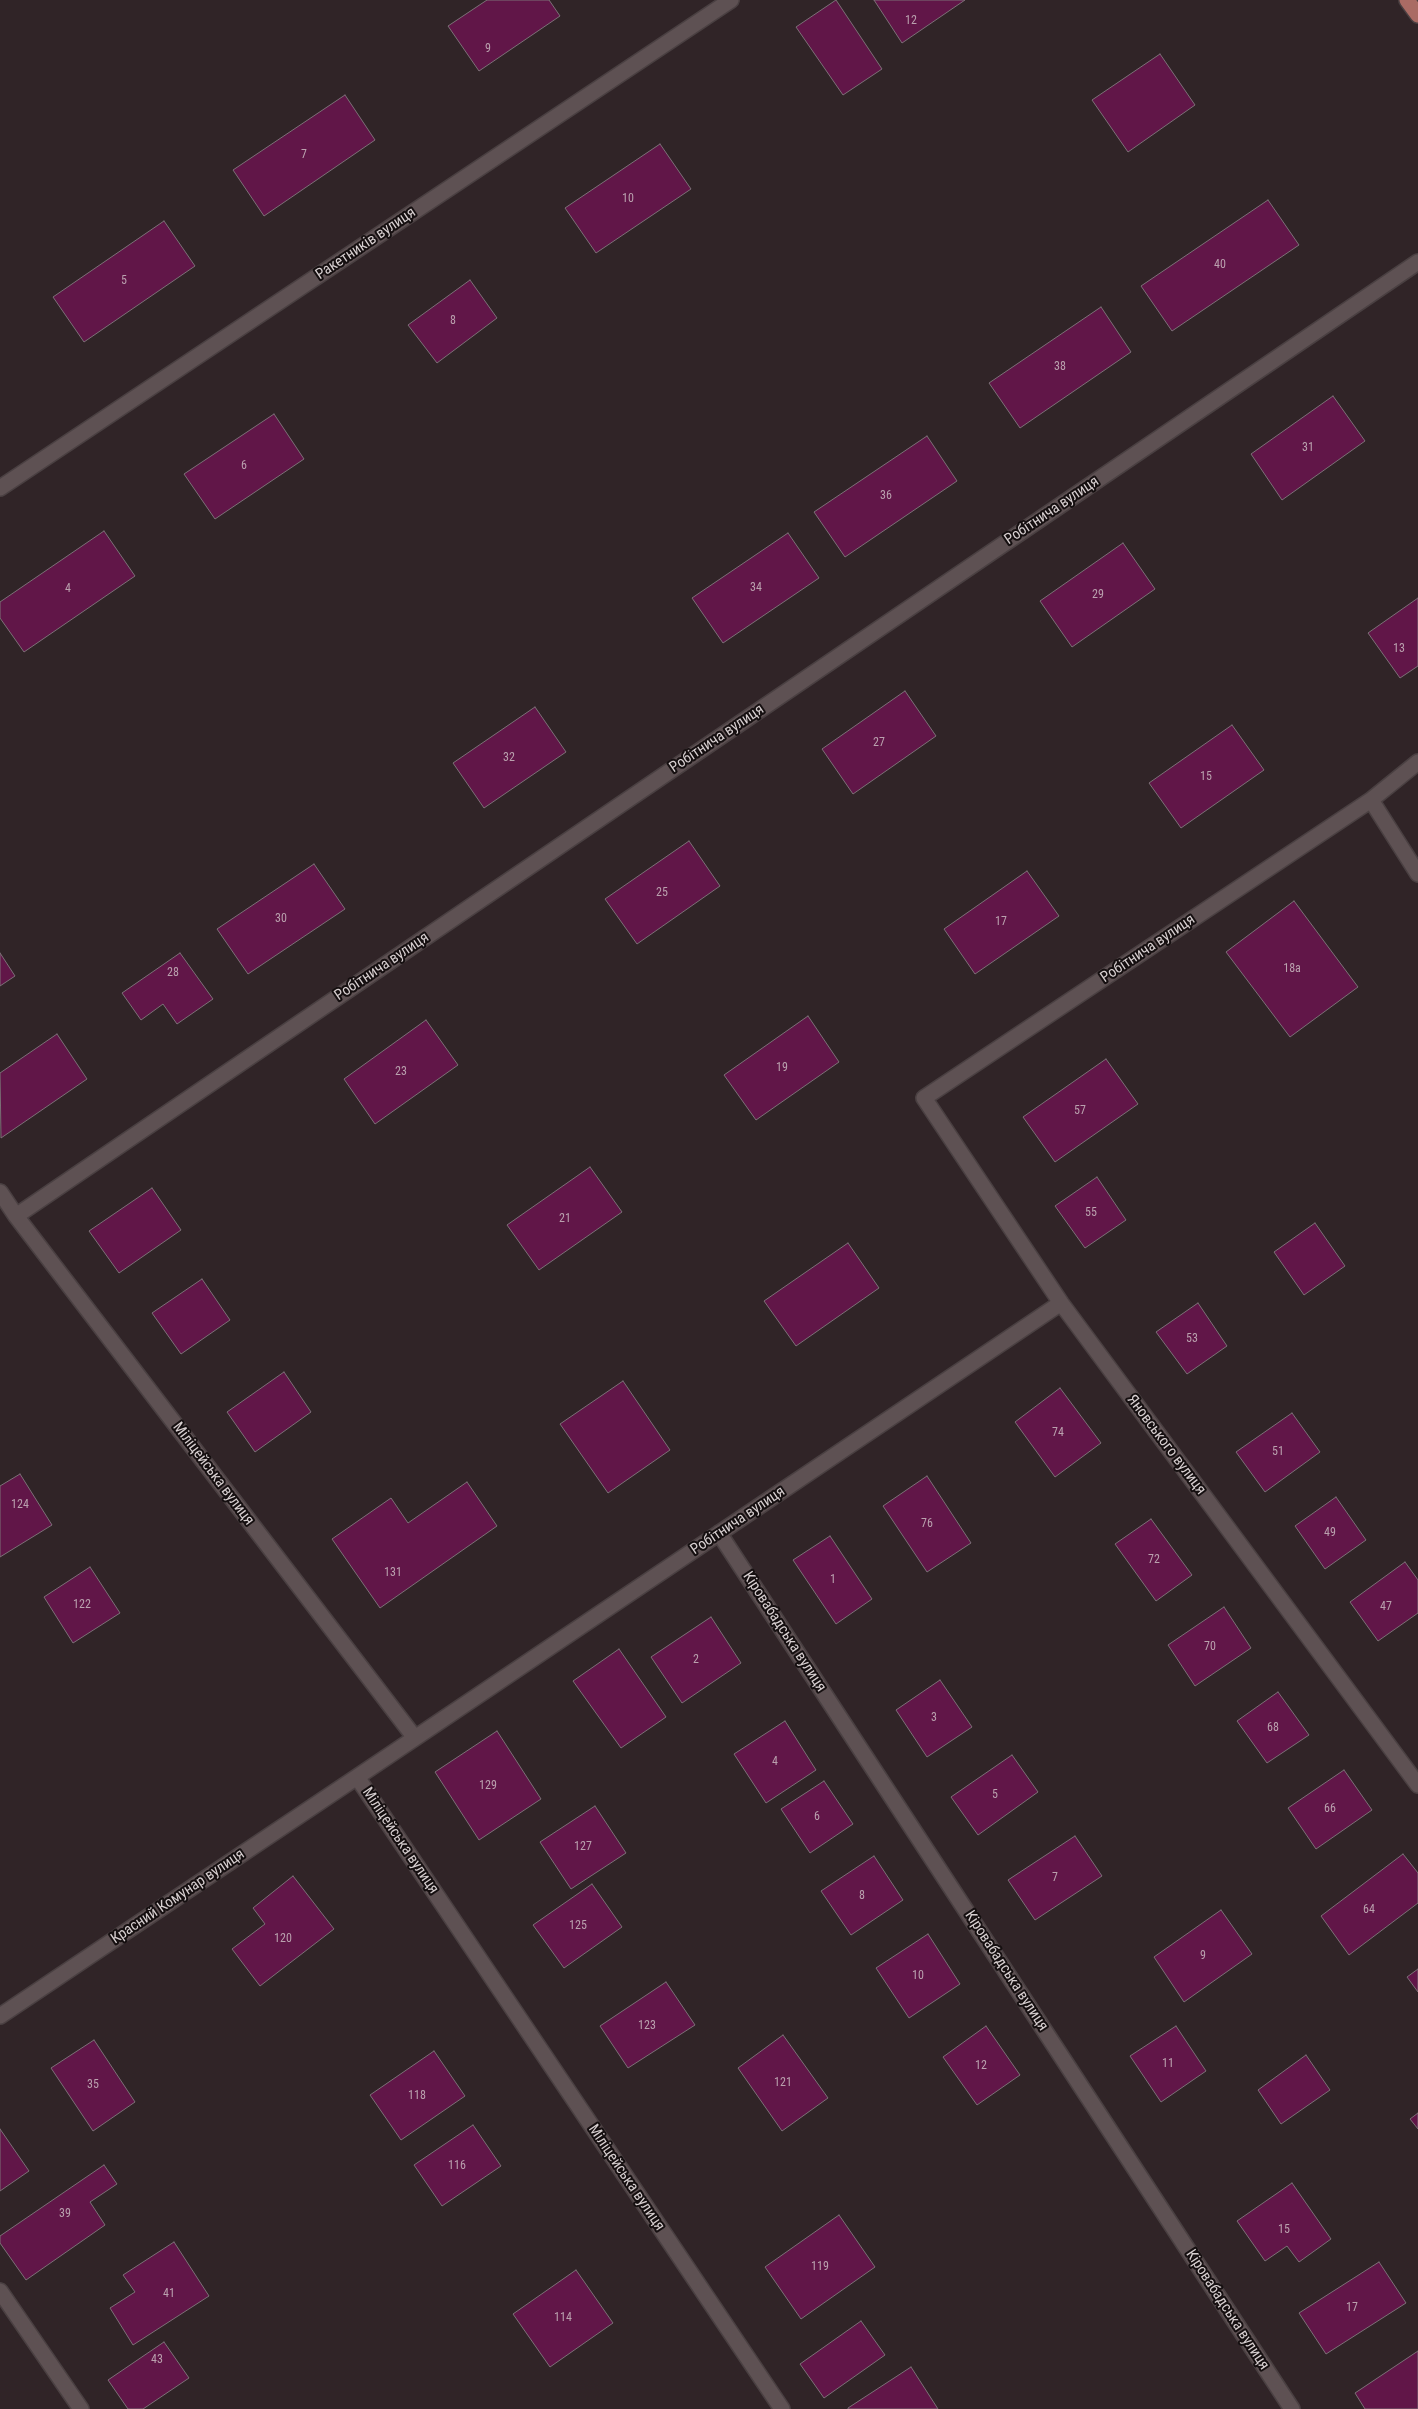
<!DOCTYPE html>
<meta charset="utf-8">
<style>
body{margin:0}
canvas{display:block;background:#302427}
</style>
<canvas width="1418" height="2409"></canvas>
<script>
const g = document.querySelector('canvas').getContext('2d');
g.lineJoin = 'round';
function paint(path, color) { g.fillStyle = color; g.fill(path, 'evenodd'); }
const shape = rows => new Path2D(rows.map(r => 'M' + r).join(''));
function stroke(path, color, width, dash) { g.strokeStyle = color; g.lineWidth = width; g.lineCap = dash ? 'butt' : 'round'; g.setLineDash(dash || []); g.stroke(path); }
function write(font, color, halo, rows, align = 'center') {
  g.font = font + ' "Roboto Condensed",sans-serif'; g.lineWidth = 4; g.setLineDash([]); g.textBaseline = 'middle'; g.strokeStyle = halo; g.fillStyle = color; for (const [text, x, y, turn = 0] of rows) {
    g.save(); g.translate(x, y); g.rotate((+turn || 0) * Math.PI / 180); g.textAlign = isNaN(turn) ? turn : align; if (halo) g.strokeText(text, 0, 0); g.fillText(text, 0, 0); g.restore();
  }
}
const building = shape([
 [487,0,549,0,560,16,479,71,448,26,487,0],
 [836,0,882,69,843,95,796,27,836,0],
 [874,0,965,0,902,43,874,0],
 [1160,54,1195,105,1128,152,1092,100,1160,54],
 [345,95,375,140,264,216,233,170,345,95],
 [660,144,691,189,596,253,565,208,660,144],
 [1268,200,1299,245,1172,331,1141,286,1268,200],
 [164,221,195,266,84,342,53,297,164,221],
 [470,280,497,318,437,363,408,325,470,280],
 [1101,307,1131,352,1020,428,989,383,1101,307],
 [1333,396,1365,441,1282,500,1251,454,1333,396],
 [274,414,304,459,215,519,184,474,274,414],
 [927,436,957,481,845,557,814,512,927,436],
 [104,531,135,576,24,652,0,618,0,602,104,531],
 [788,533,819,578,723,643,692,598,788,533],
 [1123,543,1155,589,1072,647,1040,601,1123,543],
 [1418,598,1418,666,1400,678,1368,633,1418,598],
 [905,691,936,736,853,794,822,749,905,691],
 [535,707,566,752,484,808,453,763,535,707],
 [1232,725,1264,770,1181,828,1149,783,1232,725],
 [689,841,720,886,637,944,605,899,689,841],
 [314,864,345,909,248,974,217,929,314,864],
 [1027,871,1059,916,975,974,944,929,1027,871],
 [1294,901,1358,987,1290,1037,1226,952,1294,901],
 [0,953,15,976,0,986,0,953],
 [180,953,213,999,177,1024,163,1004,141,1020,122,993,180,953],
 [808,1016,839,1062,756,1120,724,1075,808,1016],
 [426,1020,458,1065,375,1124,344,1079,426,1020],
 [57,1034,87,1079,1,1138,0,1073,57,1034],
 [1106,1059,1138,1104,1055,1162,1023,1117,1106,1059],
 [590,1167,622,1212,539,1270,507,1225,590,1167],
 [1097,1177,1126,1220,1085,1248,1055,1206,1097,1177],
 [152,1188,181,1230,119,1273,89,1231,152,1188],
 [1315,1223,1345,1266,1304,1295,1274,1252,1315,1223],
 [848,1243,879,1288,796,1346,764,1301,848,1243],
 [202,1279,230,1320,181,1354,152,1313,202,1279],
 [1198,1303,1227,1346,1187,1374,1156,1332,1198,1303],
 [284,1372,311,1412,255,1452,227,1412,284,1372],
 [623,1381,670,1450,608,1493,560,1424,623,1381],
 [1060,1388,1101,1443,1055,1477,1015,1422,1060,1388],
 [1292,1413,1320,1452,1265,1492,1236,1452,1292,1413],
 [20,1474,52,1525,0,1557,0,1486,20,1474],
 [927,1476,971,1543,927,1572,883,1506,927,1476],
 [467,1482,497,1526,380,1608,332,1539,391,1498,408,1523,467,1482],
 [1336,1497,1366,1540,1325,1569,1295,1526,1336,1497],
 [1151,1519,1192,1575,1156,1601,1115,1544,1151,1519],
 [830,1536,872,1599,836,1624,793,1560,830,1536],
 [1405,1562,1418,1580,1418,1613,1378,1641,1350,1602,1405,1562],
 [90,1567,120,1613,73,1643,44,1597,90,1567],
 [1224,1607,1251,1648,1195,1686,1168,1645,1224,1607],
 [711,1617,741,1663,682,1703,651,1657,711,1617],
 [619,1649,666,1717,621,1748,573,1681,619,1649],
 [940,1680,972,1727,927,1757,896,1710,940,1680],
 [1278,1692,1309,1735,1267,1763,1237,1721,1278,1692],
 [785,1721,816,1770,766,1803,734,1754,785,1721],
 [497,1731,541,1799,479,1840,435,1772,497,1731],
 [1012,1755,1038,1792,978,1835,951,1797,1012,1755],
 [1344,1770,1372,1810,1316,1849,1288,1808,1344,1770],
 [824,1781,853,1824,810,1853,781,1809,824,1781],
 [595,1806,626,1853,571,1889,540,1842,595,1806],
 [1075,1836,1102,1876,1035,1920,1008,1880,1075,1836],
 [1403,1854,1418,1873,1418,1903,1349,1955,1321,1916,1403,1854],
 [874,1856,903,1900,851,1935,821,1891,874,1856],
 [293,1876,334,1929,260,1986,232,1949,265,1924,253,1908,293,1876],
 [592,1884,622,1927,564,1968,533,1925,592,1884],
 [1221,1910,1252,1954,1184,2002,1154,1957,1221,1910],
 [928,1934,960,1984,909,2018,876,1968,928,1934],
 [1418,1969,1418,1992,1407,1977,1418,1969],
 [666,1982,695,2025,628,2068,600,2026,666,1982],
 [986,2026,1020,2075,977,2105,943,2057,986,2026],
 [1176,2026,1206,2071,1161,2102,1130,2056,1176,2026],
 [783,2035,828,2098,782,2131,738,2068,783,2035],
 [94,2040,135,2102,93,2131,51,2068,94,2040],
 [434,2051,465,2096,401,2140,370,2095,434,2051],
 [1306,2055,1330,2090,1281,2124,1258,2090,1306,2055],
 [1418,2113,1418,2129,1410,2119,1418,2113],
 [473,2125,501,2166,442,2206,414,2165,473,2125],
 [0,2129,29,2171,0,2191,0,2129],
 [104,2165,117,2184,90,2202,105,2225,26,2280,0,2243,0,2236,104,2165],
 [1292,2183,1331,2239,1299,2262,1287,2246,1265,2261,1237,2221,1292,2183],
 [839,2215,875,2267,801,2319,765,2267,839,2215],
 [174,2242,209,2296,133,2345,110,2308,135,2292,123,2275,174,2242],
 [1379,2262,1406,2303,1326,2354,1299,2313,1379,2262],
 [576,2270,613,2323,550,2367,513,2314,576,2270],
 [861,2321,885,2355,824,2398,800,2364,861,2321],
 [164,2342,189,2378,143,2409,128,2409,108,2380,164,2342],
 [1418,2351,1418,2409,1365,2409,1355,2393,1418,2351],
 [911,2367,938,2409,848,2409,848,2408,911,2367]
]);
const minor = shape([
 [0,488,731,0],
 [1418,762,1371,800,924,1098,1061,1303,1418,1785],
 [1371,800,1418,874],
 [0,1192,16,1216,415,1738,357,1777,782,2409],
 [16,1216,1418,262],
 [719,1533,1292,2409],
 [415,1738,1061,1303],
 [0,2016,357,1777],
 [0,2291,81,2409]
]);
const major = shape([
 [1407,0,1418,15]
]);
const numberNames = [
 ["12",911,21],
 ["9",488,49],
 ["7",304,155],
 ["10",628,199],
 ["40",1220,265],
 ["5",124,281],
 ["8",453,321],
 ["38",1060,367],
 ["31",1308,448],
 ["6",244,466],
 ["36",886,496],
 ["34",756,588],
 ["4",68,589],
 ["29",1098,595],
 ["13",1399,649],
 ["27",879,743],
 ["32",509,758],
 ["15",1206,777],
 ["25",662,893],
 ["30",281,919],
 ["17",1001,922],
 ["18а",1292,969],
 ["28",173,973],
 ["19",782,1068],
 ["23",401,1072],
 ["57",1080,1111],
 ["55",1091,1213],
 ["21",565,1219],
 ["53",1192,1339],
 ["74",1058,1433],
 ["51",1278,1452],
 ["124",20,1505],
 ["76",927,1524],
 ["49",1330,1533],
 ["72",1154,1560],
 ["131",393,1573],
 ["1",833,1580],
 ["122",82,1605],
 ["47",1386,1607],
 ["70",1210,1647],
 ["2",696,1660],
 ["3",934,1718],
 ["68",1273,1728],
 ["4",775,1762],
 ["129",488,1786],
 ["5",995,1795],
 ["66",1330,1809],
 ["6",817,1817],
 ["127",583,1847],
 ["7",1055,1878],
 ["8",862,1896],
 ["64",1369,1910],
 ["125",578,1926],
 ["120",283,1939],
 ["9",1203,1956],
 ["10",918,1976],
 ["123",647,2026],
 ["11",1168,2064],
 ["12",981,2066],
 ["121",783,2083],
 ["35",93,2085],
 ["118",417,2096],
 ["116",457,2166],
 ["39",65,2214],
 ["15",1284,2230],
 ["119",820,2267],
 ["41",169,2294],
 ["17",1352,2308],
 ["114",563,2318],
 ["43",157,2360]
];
const streetNames = [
 ["Ракетників вулиця",366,244,-34],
 ["Робітнича вулиця",1052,511,-34],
 ["Робітнича вулиця",717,739,-34],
 ["Робітнича вулиця",1148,949,-34],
 ["Робітнича вулиця",382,967,-34],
 ["Яновського вулиця",1166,1445,53],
 ["Міліцейська вулиця",213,1474,53],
 ["Робітнича вулиця",738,1521,-34],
 ["Кіровабадська вулиця",784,1632,57],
 ["Міліцейська вулиця",400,1841,56],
 ["Красний Комунар вулиця",178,1897,-34],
 ["Кіровабадська вулиця",1006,1971,57],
 ["Міліцейська вулиця",626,2178,56],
 ["Кіровабадська вулиця",1227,2310,57]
];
paint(building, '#611648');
stroke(building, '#7c7077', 1);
stroke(minor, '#4a4042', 18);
stroke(major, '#4a4042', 18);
stroke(minor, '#5e5153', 15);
stroke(major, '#aa6b64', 15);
write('12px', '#baa1ae', null, numberNames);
write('15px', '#d7cfd0', '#150f10', streetNames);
</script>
